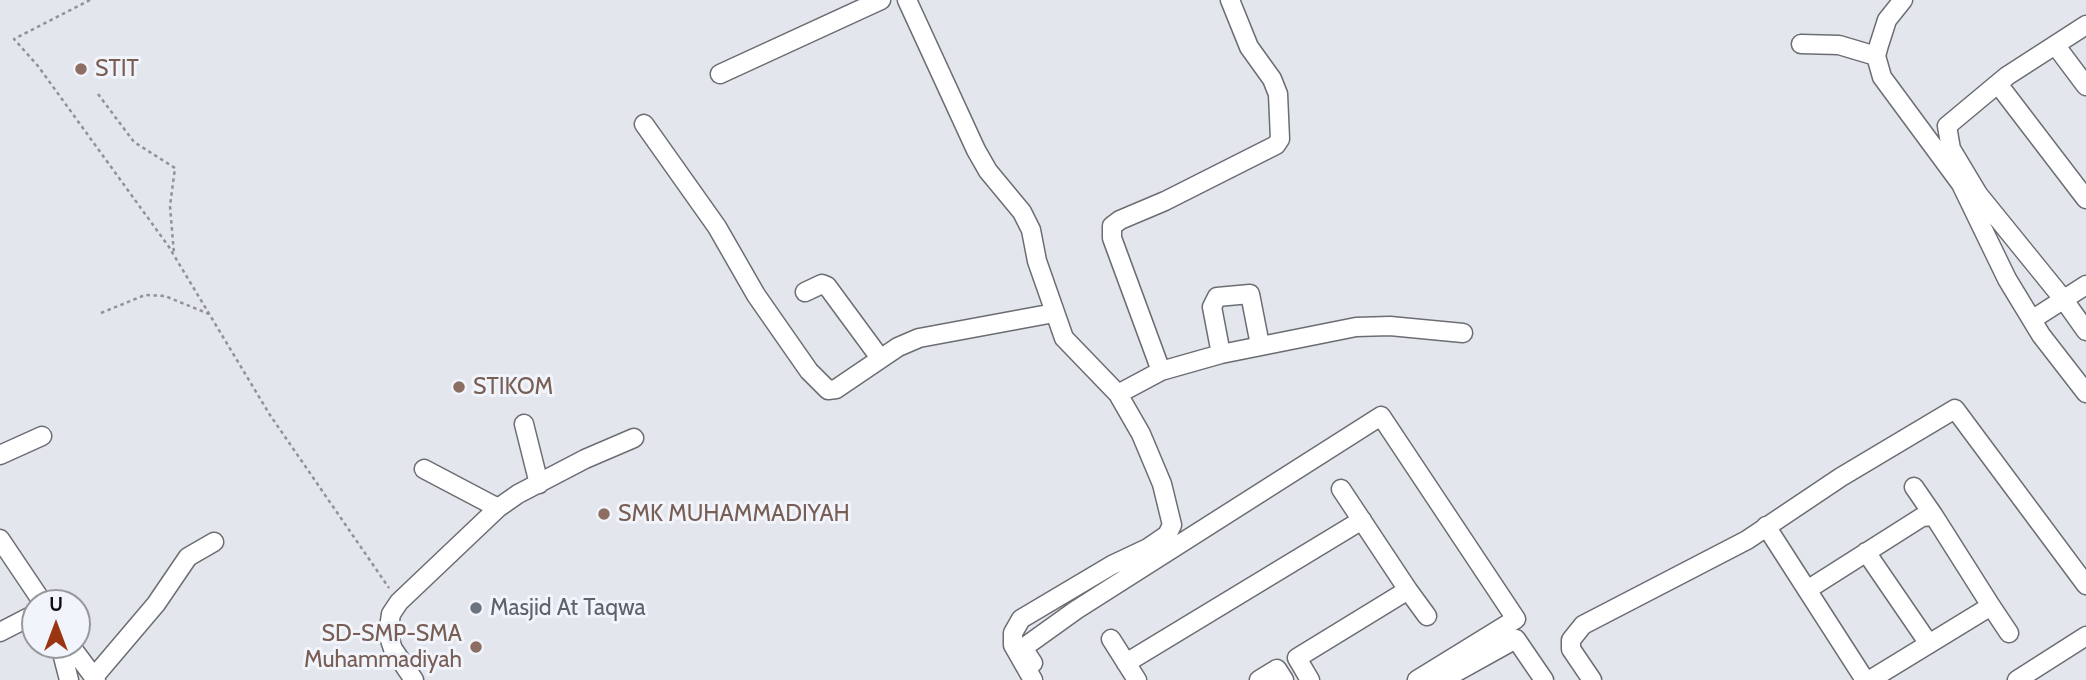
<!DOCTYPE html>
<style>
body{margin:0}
#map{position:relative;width:2086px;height:680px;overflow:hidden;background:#e3e6ed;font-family:Cabin,sans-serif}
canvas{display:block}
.north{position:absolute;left:21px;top:589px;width:70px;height:70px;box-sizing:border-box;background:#f1f4fb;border:2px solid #96989d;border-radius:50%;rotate:0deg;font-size:19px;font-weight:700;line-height:28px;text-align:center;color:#0d0e11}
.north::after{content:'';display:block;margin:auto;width:24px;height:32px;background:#9a3411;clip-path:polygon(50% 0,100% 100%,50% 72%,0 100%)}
</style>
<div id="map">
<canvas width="2086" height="680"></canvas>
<div class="north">U</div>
</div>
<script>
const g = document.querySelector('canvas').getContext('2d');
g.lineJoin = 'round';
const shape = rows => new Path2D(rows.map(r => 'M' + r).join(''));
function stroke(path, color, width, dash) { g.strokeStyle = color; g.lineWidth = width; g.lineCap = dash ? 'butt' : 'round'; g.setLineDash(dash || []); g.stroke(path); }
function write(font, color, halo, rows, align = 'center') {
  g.font = font + ' Cabin,sans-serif'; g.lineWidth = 6; g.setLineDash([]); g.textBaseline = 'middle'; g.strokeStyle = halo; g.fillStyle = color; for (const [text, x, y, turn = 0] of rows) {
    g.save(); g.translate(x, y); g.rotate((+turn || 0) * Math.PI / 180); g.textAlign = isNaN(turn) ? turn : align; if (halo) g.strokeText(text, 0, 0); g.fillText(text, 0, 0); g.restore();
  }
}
const path = shape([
 [90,0,14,39,38,66,169,247,270,415,389,588],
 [98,94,134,142,175,168,170,206,174,254],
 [101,313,145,295,165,296,209,314]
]);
const minor = shape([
 [907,0,976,150,988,171,1022,212,1031,230,1037,261,1064,338,1118,394,1141,434,1162,484,1172,525,1167,535,1148,548,1112,565,1021,619,1013,633,1013,645,1033,680],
 [1903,0,1887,20,1879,45,1876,56,1882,77,1961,184,2007,279,2041,335,2086,393],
 [2086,25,2007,76,1947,126,1951,149,1978,194,2064,300,2086,331],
 [1801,44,1839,45,1876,56],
 [2056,46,2086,86],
 [720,74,881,0],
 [1998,84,2086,199],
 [644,124,717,227,756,295,809,371,828,390,836,389,898,347,919,338,1054,313],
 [805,292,822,284,827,286,880,358],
 [2033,319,2086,285],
 [1221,354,1212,307,1217,297,1250,294,1260,345],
 [1161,371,1112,238,1112,226,1120,220,1165,201,1276,145,1280,139,1278,94,1272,79,1249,47,1230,0],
 [1118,394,1161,371,1221,354,1356,327,1390,326,1463,333],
 [524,424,539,484],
 [0,455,42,436],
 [424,469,498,508],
 [1914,487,1934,516],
 [1766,526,1865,680],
 [0,539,43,603],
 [1866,552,1929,644],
 [1408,590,1427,616],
 [1807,590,1922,517,1934,516,1991,606,1870,680],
 [1991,606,2009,633],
 [0,632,35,614],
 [1111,639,1137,680],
 [60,645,69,680],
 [70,645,96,680],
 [1033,663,1023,648,1076,610,1381,416,1516,619,1417,680],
 [1126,663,1362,520],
 [94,677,156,604,188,557,214,542],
 [414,680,393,649,388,634,391,614,399,602,498,508,518,494,585,459,634,438],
 [1259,680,1277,669,1284,680],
 [1310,680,1297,658,1408,590,1341,489],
 [1442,680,1516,639,1544,680],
 [1592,680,1571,649,1571,640,1583,625,1747,540,1841,477,1955,409,2086,585],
 [2017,680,2086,636]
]);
const markers = [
 [81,69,7,"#8d6e63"],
 [459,387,7,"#8d6e63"],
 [604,514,7,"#8d6e63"],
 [476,608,7,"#6b7280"],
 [476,647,7,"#8d6e63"]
];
const educationNames = [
 ["STIT",95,69],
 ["STIKOM",473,387],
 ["SMK MUHAMMADIYAH",618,514],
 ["SD-SMP-SMA",462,634,"right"],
 ["Muhammadiyah",462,660,"right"]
];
const worshipNames = [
 ["Masjid At Taqwa",490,608]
];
stroke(minor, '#6b6d73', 21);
stroke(path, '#909298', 2.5, [3.5, 3.5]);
stroke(minor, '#fff', 18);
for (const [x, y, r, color] of markers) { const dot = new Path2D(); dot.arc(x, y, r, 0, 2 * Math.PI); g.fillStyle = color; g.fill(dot); stroke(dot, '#f1f4fb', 2.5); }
write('23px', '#785e54', '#f1f4fb', educationNames, 'left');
write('23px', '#5b616d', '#f1f4fb', worshipNames, 'left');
</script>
